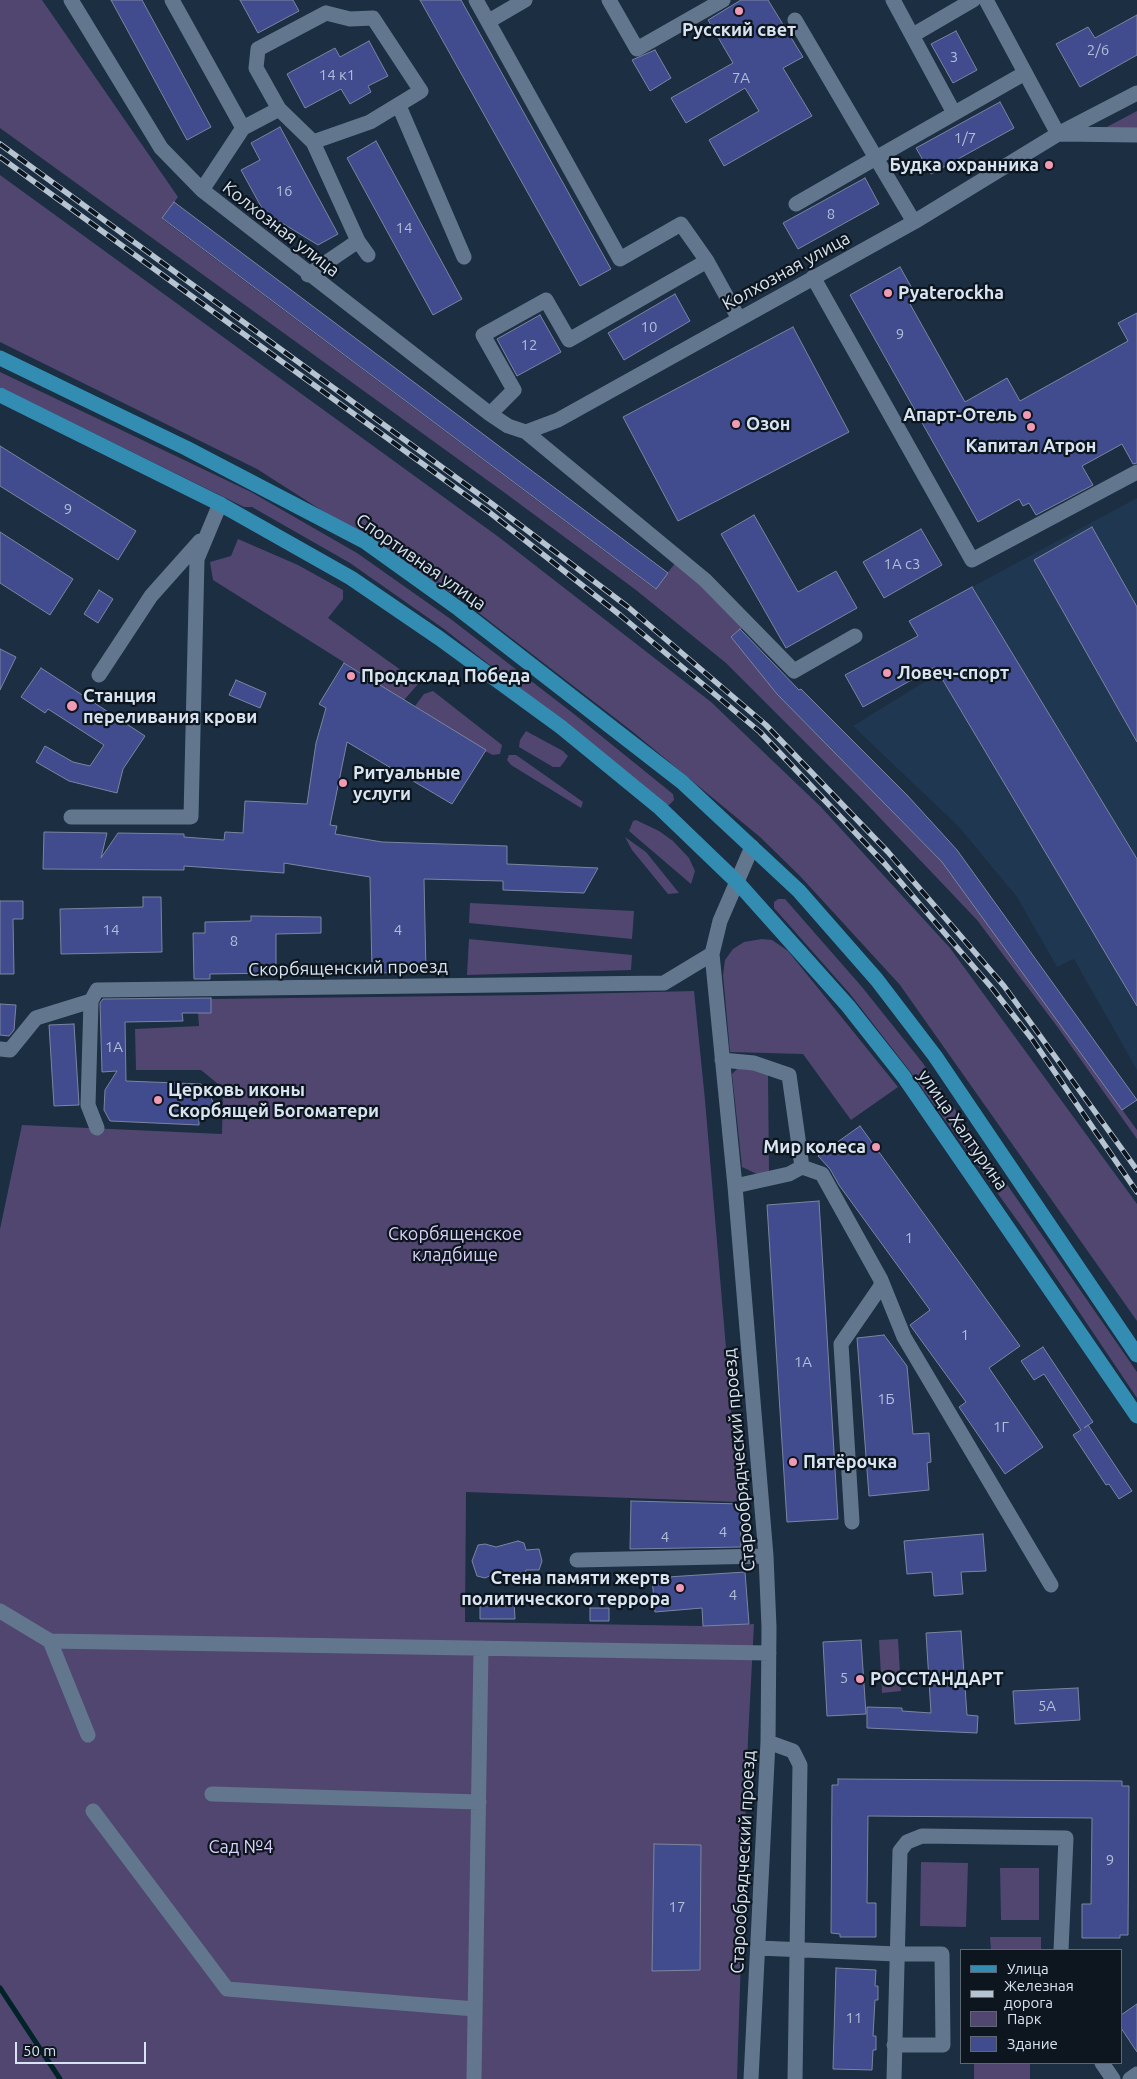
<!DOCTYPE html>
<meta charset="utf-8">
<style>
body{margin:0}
#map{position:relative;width:1137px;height:2079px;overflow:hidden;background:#1b2e42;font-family:Ubuntu,sans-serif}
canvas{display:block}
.legend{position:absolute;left:960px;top:1949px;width:162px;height:115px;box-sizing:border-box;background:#0d151e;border:1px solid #5e6872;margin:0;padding:6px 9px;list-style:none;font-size:15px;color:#d8e4f1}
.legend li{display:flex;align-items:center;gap:10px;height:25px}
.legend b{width:25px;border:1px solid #5e6872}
.scale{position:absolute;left:15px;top:2042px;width:131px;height:22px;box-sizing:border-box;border:2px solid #d8e4f1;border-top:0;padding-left:6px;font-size:15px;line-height:18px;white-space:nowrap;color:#d8e4f1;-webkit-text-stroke:4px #0d151e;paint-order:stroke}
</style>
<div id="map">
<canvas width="1137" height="2079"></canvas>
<ul class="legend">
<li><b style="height:6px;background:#338db2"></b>Улица</li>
<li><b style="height:6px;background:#b6c4d2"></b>Железная дорога</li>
<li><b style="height:14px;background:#51466f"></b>Парк</li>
<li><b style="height:14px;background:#404c8d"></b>Здание</li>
</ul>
<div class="scale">50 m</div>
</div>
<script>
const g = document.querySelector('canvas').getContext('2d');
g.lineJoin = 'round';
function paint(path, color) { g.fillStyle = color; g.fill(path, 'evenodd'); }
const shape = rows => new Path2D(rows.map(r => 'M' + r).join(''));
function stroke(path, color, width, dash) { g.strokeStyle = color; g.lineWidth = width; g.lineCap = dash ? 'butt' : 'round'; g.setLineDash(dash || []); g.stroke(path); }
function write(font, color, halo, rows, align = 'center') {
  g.font = font + ' Ubuntu,sans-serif'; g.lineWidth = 4.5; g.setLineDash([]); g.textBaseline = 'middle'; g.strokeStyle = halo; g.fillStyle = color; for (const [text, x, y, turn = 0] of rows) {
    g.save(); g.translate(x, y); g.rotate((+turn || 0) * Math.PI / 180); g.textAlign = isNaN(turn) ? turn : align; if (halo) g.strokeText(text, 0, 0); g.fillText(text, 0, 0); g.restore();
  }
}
const built = shape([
 [1137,498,1137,1070,1074,959,1057,967,1017,897,958,826,853,726,939,673,909,621]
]);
const green = shape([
 [0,0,42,0,178,197,162,219,655,589,676,562,745,626,731,637,777,694,942,862,1137,1130,1137,1139,1059,1029,977,920,861,798,726,663,636,590,505,493,0,128],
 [1137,111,1137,134,1103,129],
 [0,175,500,538,711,702,821,807,950,948,1137,1204,1137,1321,900,985,800,876,760,837,633,732,462,600,257,469,0,342],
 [0,372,251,492,357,553,452,620,574,714,673,794,674,800,669,805,662,805,566,725,444,629,350,563,252,507,244,507,0,387],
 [238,539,298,565,343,590,343,599,328,618,419,683,404,700,213,580,210,562,231,556],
 [433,691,502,745,500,754,493,755,485,751,415,706,424,694],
 [526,731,563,751,568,756,564,762,560,767,553,767,519,747,520,740],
 [509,755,516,755,529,764,583,802,581,808,511,765,507,760],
 [636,820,659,831,673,841,689,858,695,871,691,884,629,831,633,821],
 [625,837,646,852,679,893,668,894,632,850],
 [778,899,785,899,862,987,922,1062,1137,1372,1137,1398,1024,1230,909,1070,850,994,774,908,774,902],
 [470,903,634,911,632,939,469,923],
 [469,939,632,955,631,970,467,975],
 [762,939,772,940,788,951,898,1087,851,1120,803,1054,730,1052,723,975,725,960,733,949,744,942],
 [694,991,705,1100,739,1502,466,1492,465,1622,703,1626,754,1624,748,1739,737,2079,0,2079,0,1229,22,1125,222,1134,223,1088,201,1070,136,1070,135,1029,199,1026,198,1013,211,1012,211,999,532,995],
 [745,1066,768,1075,769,1172,757,1174,742,1167,732,1074,738,1068],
 [898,1639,901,1691,882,1693,879,1640],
 [921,1862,968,1863,966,1927,920,1926],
 [1000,1868,1039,1868,1039,1920,1001,1920],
 [990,1937,1041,1937,1041,1950,991,1950],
 [974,2063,1030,2063,1030,2079,974,2079]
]);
const stream = shape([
 [0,1988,60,2079]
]);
const building = shape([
 [111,0,142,0,211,127,187,140,111,0],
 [240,0,293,0,299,11,258,33,240,0],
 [420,0,461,0,611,269,580,286,420,0],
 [741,0,768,0,787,31,803,57,783,68,812,116,724,166,709,140,759,111,745,88,686,123,671,98,733,63,708,20,741,0],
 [1137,15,1137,55,1080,87,1056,44,1088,27,1095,38,1137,15],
 [956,31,977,70,953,83,931,44,956,31],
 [369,41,388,76,368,86,371,92,350,104,341,89,305,108,287,74,335,48,340,57,369,41],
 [655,50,671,78,650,91,632,60,655,50],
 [1000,102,1014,128,931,174,916,148,1000,102],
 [280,127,338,234,318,245,264,212,241,170,260,160,251,143,280,127],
 [376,141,462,299,433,315,347,158,376,141],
 [865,178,879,204,798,249,783,223,865,178],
 [174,202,668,573,656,589,162,218,174,202],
 [900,267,918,299,910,304,965,402,1007,378,1020,401,1128,341,1118,323,1137,313,1137,463,1133,464,1122,444,1082,466,1093,485,1036,515,1029,503,1023,506,1019,499,978,522,850,295,900,267],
 [675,294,690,321,624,360,608,333,675,294],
 [540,315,561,352,517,376,497,339,540,315],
 [793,327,849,432,678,521,623,417,793,327],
 [0,446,136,531,118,560,0,486,0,446],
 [754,515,798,592,836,571,857,608,786,648,721,534,754,515],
 [1092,527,1137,607,1137,742,1034,560,1092,527],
 [921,529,942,565,884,598,863,562,921,529],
 [0,532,73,579,50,615,0,583,0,532],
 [972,587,1137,859,1137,1006,935,667,863,707,845,675,918,636,909,621,972,587],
 [99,590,113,599,98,623,84,614,99,590],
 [740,629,799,690,801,689,907,795,957,850,1137,1100,1122,1110,942,862,777,694,731,637,740,629],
 [0,649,16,657,0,690,0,649],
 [344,663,486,750,452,804,347,742,330,825,337,826,335,834,382,842,507,846,507,864,598,868,584,893,503,890,503,881,424,879,426,972,372,973,370,877,284,863,284,873,184,866,184,870,43,869,44,832,107,833,101,858,118,833,184,834,184,837,224,840,225,832,243,833,245,801,307,804,316,743,326,708,319,704,344,663],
 [41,668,145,736,123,769,117,793,69,781,36,762,45,746,73,762,90,766,104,745,48,709,45,713,21,697,41,668],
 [236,680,266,693,260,708,229,695,236,680],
 [143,897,161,897,162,952,61,954,60,909,143,907,143,897],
 [0,901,23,901,23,919,13,919,14,974,0,974,0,901],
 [251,916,321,917,321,933,276,934,276,973,210,974,210,979,194,979,193,933,205,933,205,922,251,921,251,916],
 [211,998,211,1013,182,1013,183,1021,125,1022,126,1081,201,1084,201,1091,210,1095,214,1105,209,1114,199,1118,199,1125,110,1121,104,1110,105,1090,117,1071,102,1072,100,1003,103,999,211,998],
 [0,1004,16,1005,14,1030,9,1036,0,1035,0,1004],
 [74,1024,79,1105,54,1106,49,1025,74,1024],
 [860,1126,1020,1346,989,1368,1043,1447,1005,1474,959,1407,966,1402,910,1325,930,1310,839,1185,830,1169,818,1156,860,1126],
 [819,1201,838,1519,787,1522,767,1205,819,1201],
 [884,1335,907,1366,913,1434,929,1433,931,1462,927,1463,929,1490,869,1496,857,1338,884,1335],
 [1043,1347,1093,1422,1084,1428,1088,1425,1132,1491,1119,1499,1109,1484,1106,1485,1073,1435,1081,1430,1044,1374,1034,1380,1021,1361,1043,1347],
 [631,1501,740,1504,741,1547,630,1549,631,1501],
 [983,1534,986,1571,961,1572,963,1594,934,1596,932,1572,907,1574,904,1541,983,1534],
 [518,1541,524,1543,526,1550,539,1549,542,1561,539,1570,526,1570,524,1577,514,1581,496,1573,485,1578,477,1576,472,1561,478,1545,485,1544,496,1547,518,1541],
 [745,1572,749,1624,703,1626,702,1608,655,1612,652,1578,745,1572],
 [480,1602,514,1602,515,1619,480,1619,480,1602],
 [590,1608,609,1608,609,1621,590,1621,590,1608],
 [961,1631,967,1715,978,1716,977,1733,867,1728,867,1707,902,1708,902,1711,931,1713,926,1633,961,1631],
 [861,1640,866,1714,827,1716,823,1642,861,1640],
 [1078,1688,1080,1720,1015,1724,1013,1691,1078,1688],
 [838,1779,1122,1781,1122,1786,1129,1786,1128,1935,1120,1935,1120,1938,1082,1938,1082,1904,1091,1904,1092,1818,868,1816,867,1903,876,1903,876,1937,840,1937,840,1934,831,1933,832,1785,838,1785,838,1779],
 [654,1844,701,1845,700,1970,652,1971,654,1844],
 [836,1968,876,1970,875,1986,878,1986,878,2000,875,2000,873,2036,876,2036,876,2050,873,2050,872,2070,833,2069,836,1968],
 [1137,2004,1137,2052,1121,2028,1121,2015,1137,2004]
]);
const minor = shape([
 [71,0,161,148,202,190,490,414,508,426,526,432,705,580,794,671,855,636],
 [172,0,243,128],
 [476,0,620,259,681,224,707,261,739,319],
 [609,0,637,49,723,0],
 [893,0,954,113],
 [986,0,1058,134],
 [326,13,350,19,373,18,421,91,370,122,313,142,279,109,256,68,258,49,326,13],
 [795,20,876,158,1025,73],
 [489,21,525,0],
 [913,35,973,0],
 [399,106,464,257],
 [1060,134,1137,135],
 [202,190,243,128,279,109],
 [796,204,876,158,914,222],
 [358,241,368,255],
 [308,275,358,241,313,142],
 [813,277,972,560,1137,472],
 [490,414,514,390,483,335,546,300,569,340,707,261],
 [526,432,558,420,914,222,1058,134,1137,93],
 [99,675,151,596,200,541],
 [71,817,191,817,197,559,220,504],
 [91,1001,88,1105,97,1128],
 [0,1049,10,1050,36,1018,91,1001,97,990,664,983,712,954],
 [722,1060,754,1063,789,1075,802,1167,822,1174,881,1280,904,1337,1051,1585],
 [735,1186,789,1174,802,1167],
 [852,1522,841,1344,881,1286,881,1280],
 [577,1560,766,1556],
 [0,1611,50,1641,769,1653],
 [50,1641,88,1735],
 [768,1742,793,1751,800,1765,795,2079],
 [212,1794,479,1802],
 [93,1811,227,1989,475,2009],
 [759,1948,896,1954,942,1954,943,2045,894,2045],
 [1102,2063,1113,2079],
 [474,2079,481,1648],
 [751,2079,768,1742,769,1627,766,1556,735,1186,712,954,720,921,752,847],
 [894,2079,900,1851,907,1842,922,1836,1066,1838,1061,1950],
 [1130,2079,1137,2074]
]);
const major = shape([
 [0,358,186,448,364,541,459,609,682,782,799,891,877,980,935,1056,1137,1355],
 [0,395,220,504,351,578,439,638,561,727,660,808,738,883,848,1006,904,1077,1137,1416]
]);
const rail = shape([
 [0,144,491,503,628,607,766,725,888,852,1004,986,1137,1170],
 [0,157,489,512,620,615,760,732,885,864,992,988,1032,1039,1137,1192]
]);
const markers = [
 [739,11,5,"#f19ab4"],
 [1049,165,5,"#f19ab4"],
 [888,293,5,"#f19ab4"],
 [1027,415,5,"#f19ab4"],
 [736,424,5,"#f19ab4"],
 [1031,427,5,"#f19ab4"],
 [887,673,5,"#f19ab4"],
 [351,676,5,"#f19ab4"],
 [72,706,6,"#f19ab4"],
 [343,783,5,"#f19ab4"],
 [158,1100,5,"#f19ab4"],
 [876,1147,5,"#f19ab4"],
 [793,1462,5,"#f19ab4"],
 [680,1588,5,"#f19ab4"],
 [860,1679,5,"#f19ab4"]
];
const numberNames = [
 ["2/6",1098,50],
 ["3",954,57],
 ["14 к1",337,75],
 ["7А",741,78],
 ["1/7",965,138],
 ["16",284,191],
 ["8",831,214],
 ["14",404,228],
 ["10",649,327],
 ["9",900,334],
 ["12",529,345],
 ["9",68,509],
 ["1А с3",902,564],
 ["14",111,930],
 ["4",398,930],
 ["8",234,941],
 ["1А",114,1047],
 ["1",909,1238],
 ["1",965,1335],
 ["1А",803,1362],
 ["1Б",886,1399],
 ["1Г",1001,1427],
 ["4",723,1532],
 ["4",665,1537],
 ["4",733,1595],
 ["5",844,1678],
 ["5А",1047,1706],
 ["9",1110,1860],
 ["17",677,1907],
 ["11",854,2018]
];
const poiNames = [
 ["Русский свет",739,30,"center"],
 ["Будка охранника",1039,165,"right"],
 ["Pyaterockha",898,293],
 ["Апарт-Отель",1017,415,"right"],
 ["Озон",746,424],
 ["Капитал Атрон",1031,446,"center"],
 ["Ловеч-спорт",897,673],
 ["Продсклад Победа",361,676],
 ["Станция",83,696],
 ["переливания крови",83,717],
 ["Ритуальные",353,773],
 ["услуги",353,794],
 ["Церковь иконы",168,1090],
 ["Скорбящей Богоматери",168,1111],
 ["Мир колеса",866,1147,"right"],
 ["Пятёрочка",803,1462],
 ["Стена памяти жертв",670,1578,"right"],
 ["политического террора",670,1599,"right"],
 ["РОССТАНДАРТ",870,1679]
];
const streetNames = [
 ["Колхозная улица",281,229,38],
 ["Колхозная улица",786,271,-29],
 ["Спортивная улица",421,562,35],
 ["Скорбященский проезд",348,968,-1],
 ["улица Халтурина",963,1130,55],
 ["Старообрядческий проезд",739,1460,-95],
 ["Старообрядческий проезд",743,1862,-87]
];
const parkNames = [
 ["Скорбященское",455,1234],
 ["кладбище",455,1255],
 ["Сад №4",241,1847]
];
paint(built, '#203751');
paint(green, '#51466f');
stroke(stream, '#002328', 5);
paint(building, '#404c8d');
stroke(building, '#7d84a1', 1);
stroke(minor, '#62778e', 15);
stroke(major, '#338db2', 15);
stroke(rail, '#b6c4d2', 5.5);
stroke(rail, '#0d151e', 4, [11]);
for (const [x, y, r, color] of markers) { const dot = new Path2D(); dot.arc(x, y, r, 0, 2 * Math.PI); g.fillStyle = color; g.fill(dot); stroke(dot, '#0d151e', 2); }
write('15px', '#b2bed8', null, numberNames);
write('bold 18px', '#d8e4f1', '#0d151e', poiNames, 'left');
write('18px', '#d8e4f1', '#0d151e', streetNames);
write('18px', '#dbd2fa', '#0d151e', parkNames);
</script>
